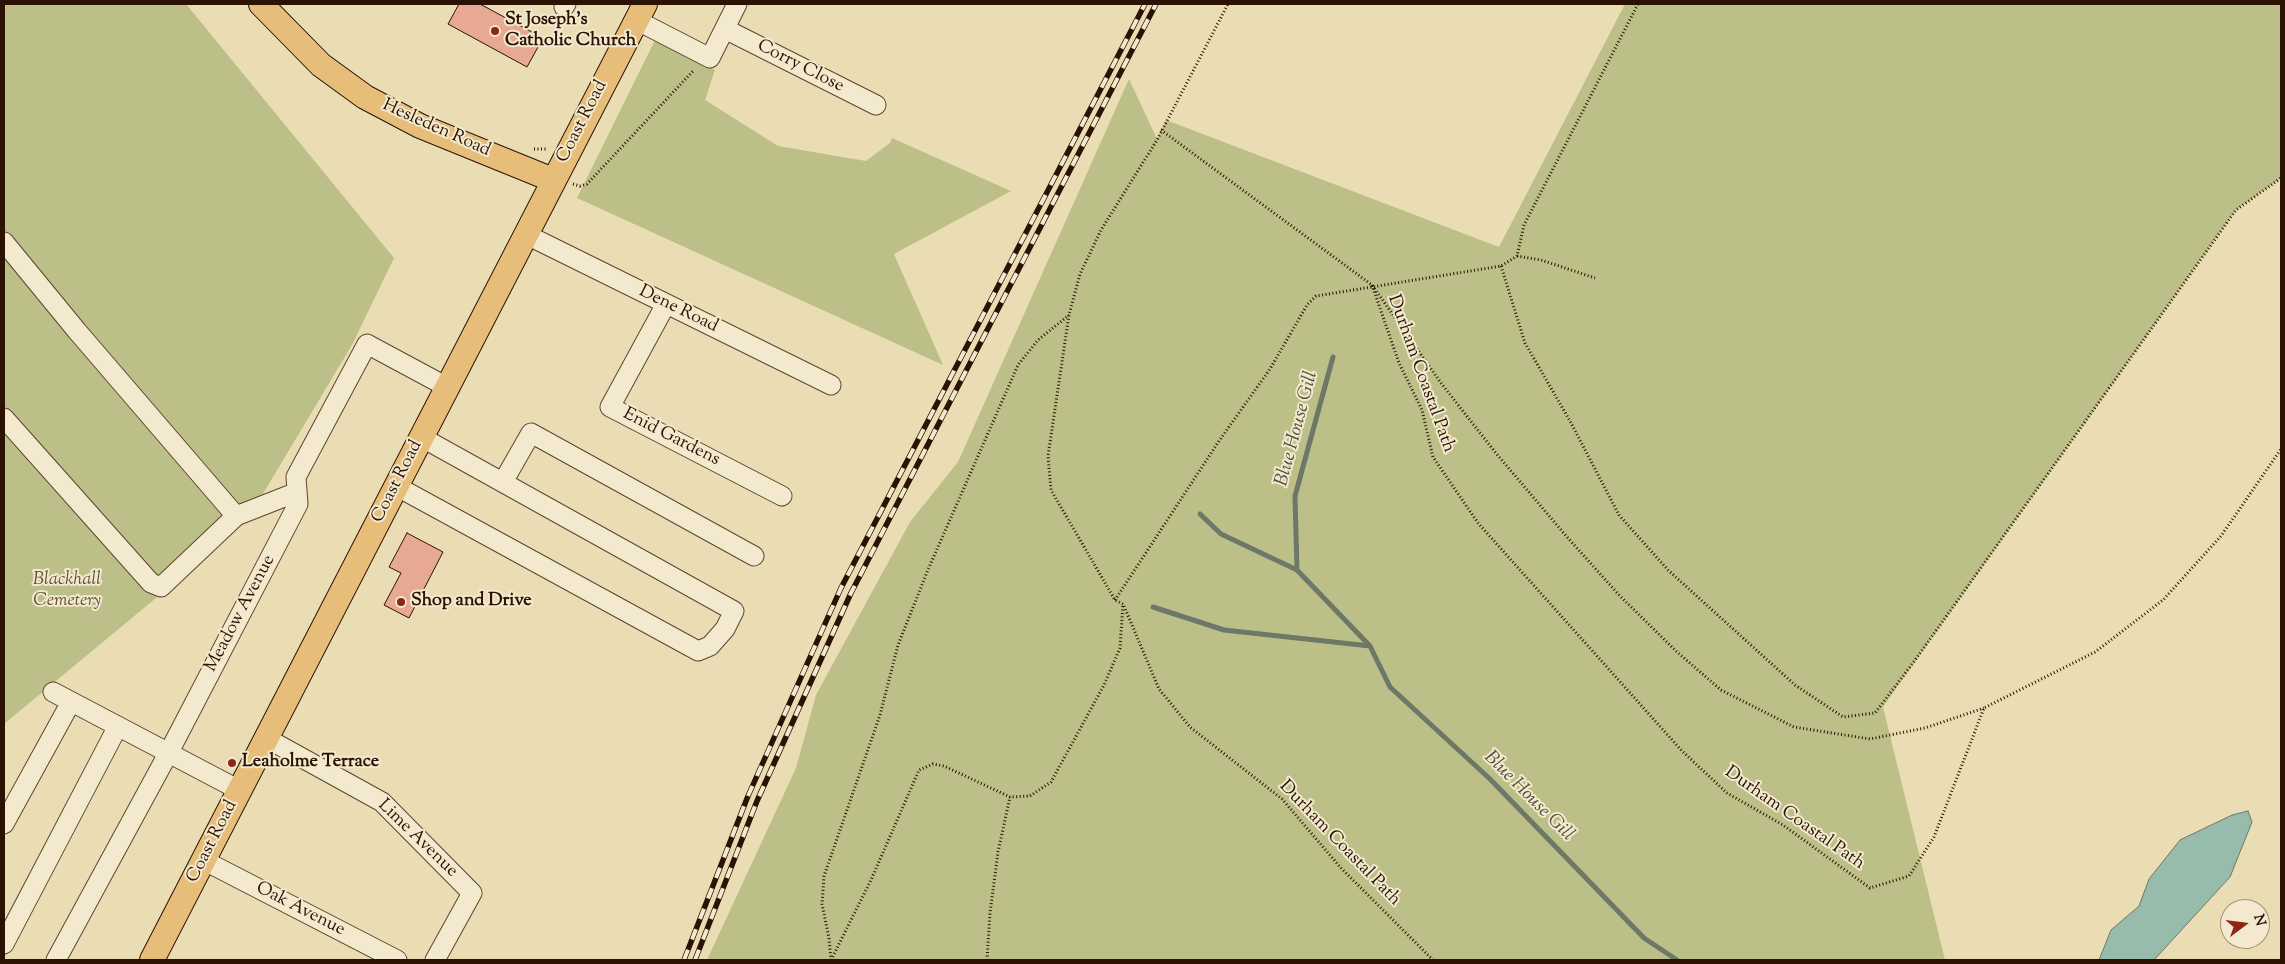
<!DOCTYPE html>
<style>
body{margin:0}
#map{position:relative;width:2285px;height:964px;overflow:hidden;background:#ebddb3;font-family:"Sorts Mill Goudy",serif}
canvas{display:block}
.frame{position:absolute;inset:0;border:5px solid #2c1203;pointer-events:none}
.north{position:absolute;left:2220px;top:899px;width:50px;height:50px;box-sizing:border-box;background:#f2e9ce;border:1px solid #a3937d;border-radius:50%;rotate:75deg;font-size:14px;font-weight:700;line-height:20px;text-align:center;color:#2c1203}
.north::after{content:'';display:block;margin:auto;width:18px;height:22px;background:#8f2418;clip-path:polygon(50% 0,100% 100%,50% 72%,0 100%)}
</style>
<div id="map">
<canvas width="2285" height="964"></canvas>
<div class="frame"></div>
<div class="north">N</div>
</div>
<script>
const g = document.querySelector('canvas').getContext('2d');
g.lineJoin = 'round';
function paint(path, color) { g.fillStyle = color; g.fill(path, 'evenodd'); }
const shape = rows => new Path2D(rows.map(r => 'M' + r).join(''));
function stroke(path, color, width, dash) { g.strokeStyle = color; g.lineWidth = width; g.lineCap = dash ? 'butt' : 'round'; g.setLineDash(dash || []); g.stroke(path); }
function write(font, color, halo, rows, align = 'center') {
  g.font = font + ' "Sorts Mill Goudy",serif'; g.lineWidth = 4; g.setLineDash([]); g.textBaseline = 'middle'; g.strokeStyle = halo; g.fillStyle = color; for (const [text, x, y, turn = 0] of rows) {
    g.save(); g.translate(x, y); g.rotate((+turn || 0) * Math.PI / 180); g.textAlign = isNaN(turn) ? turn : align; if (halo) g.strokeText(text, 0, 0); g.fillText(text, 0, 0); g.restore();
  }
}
const green = shape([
 [4,4,186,4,394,258,352,345,258,502,156,598,4,724],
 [1625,4,2281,4,2281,178,2236,210,1883,707,1945,960,707,960,796,768,816,695,910,522,958,462,1129,79,1157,139,1166,120,1499,247],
 [655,40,715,70,705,100,778,146,866,161,890,143,892,138,1011,191,894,254,943,365,577,198]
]);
const water = shape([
 [2248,811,2252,822,2230,877,2154,960,2099,960,2111,930,2139,906,2149,879,2180,840,2232,815,2248,811]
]);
const stream = shape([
 [1333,357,1295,496,1297,570,1370,646,1390,687,1490,779,1644,938,1677,960],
 [1200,514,1221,534,1297,570],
 [1153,607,1224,630,1370,646]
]);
const building = shape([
 [459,4,480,4,543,38,527,67,448,24,459,4],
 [407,533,443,552,409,618,384,605,401,573,389,567,407,533]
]);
const path = shape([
 [1161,130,1372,285,1441,383,1495,452,1567,537,1620,596,1676,651,1721,690,1794,727,1870,739,1925,728,1984,708],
 [534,149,548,149],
 [573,184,580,186,587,184,694,70],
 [1517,256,1541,260,1595,278],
 [1501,266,1525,343,1570,421,1619,515,1668,570,1795,685,1843,717,1875,713,1913,663,2236,210,2281,178],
 [1372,285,1399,363,1422,410,1433,457,1478,523,1682,751,1727,793,1783,825,1870,888,1909,876,1934,837,1984,708,2095,652,2163,600,2221,536,2281,449],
 [1115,600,1219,441,1270,369,1307,305,1316,296,1501,266,1517,256,1524,225,1638,4],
 [1123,604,1115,600,1051,490,1048,456,1069,315,1080,274,1101,230,1157,140,1228,4],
 [1124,606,1159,689,1190,727,1282,799,1341,868,1433,960],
 [831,960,829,938,822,904,824,876,880,715,898,645,927,572,1018,365,1038,340,1069,315],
 [831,960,871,880,919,770,933,764,944,766,1010,797,1030,796,1051,782,1104,685,1120,648,1123,604],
 [987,960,990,913,998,852,1010,797]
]);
const minor = shape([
 [564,7,566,4],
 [636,20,710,58,737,4],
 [725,29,876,105],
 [525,234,831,385],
 [4,242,77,331,236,516],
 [666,304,610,407,782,496],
 [4,418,151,583,161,587,236,516,297,492],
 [503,482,531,433,754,556],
 [396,486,698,651,710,646,725,629,734,611,421,437],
 [53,692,239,790],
 [266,738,382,802,472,893,435,960],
 [4,824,71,702],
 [203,860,397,960],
 [4,944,118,726],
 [56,960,169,752,298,504,296,477,367,344,447,387]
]);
const major = shape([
 [261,4,321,65,365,97,420,126,553,180],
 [152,960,645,4]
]);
const rail = shape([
 [684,960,748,796,841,588,1145,4],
 [695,960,757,801,851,593,1156,4]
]);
const markers = [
 [495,31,5,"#8f2418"],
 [401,602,5,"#8f2418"],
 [232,763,5,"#8f2418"]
];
const poiNames = [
 ["St Joseph's",505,21],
 ["Catholic Church",505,42],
 ["Shop and Drive",411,602],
 ["Leaholme Terrace",242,763]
];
const streetNames = [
 ["Corry Close",800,67,27],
 ["Coast Road",583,122,-63],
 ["Hesleden Road",436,129,24],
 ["Dene Road",678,310,26],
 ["Durham Coastal Path",1420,374,70],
 ["Enid Gardens",671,438,27],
 ["Coast Road",398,482,-63],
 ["Meadow Avenue",241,614,-62],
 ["Durham Coastal Path",1794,819,35],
 ["Lime Avenue",417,839,44],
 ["Coast Road",213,842,-63],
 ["Durham Coastal Path",1339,844,46],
 ["Oak Avenue",300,910,27]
];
const parkNames = [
 ["Blackhall",67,581],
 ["Cemetery",67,602]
];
const waterNames = [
 ["Blue House Gill",1298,429,-75],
 ["Blue House Gill",1528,797,45]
];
paint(green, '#bdbf88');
paint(water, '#98bcac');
stroke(water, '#6d7868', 1);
stroke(stream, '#6d7868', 5);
paint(building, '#e7a994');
stroke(building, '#2c1203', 1);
stroke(minor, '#5c452f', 21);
stroke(major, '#2c1203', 26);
stroke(path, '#2c1203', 3, [1, 2.5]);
stroke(minor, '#f2e9ce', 19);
stroke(major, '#e6be7a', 24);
stroke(rail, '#2c1203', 5.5);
stroke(rail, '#f2e9ce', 4, [11]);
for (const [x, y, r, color] of markers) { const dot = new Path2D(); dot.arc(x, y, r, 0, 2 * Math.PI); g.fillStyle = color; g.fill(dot); stroke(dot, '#f2e9ce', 2); }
write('bold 18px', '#2c1203', '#f2e9ce', poiNames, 'left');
write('18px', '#2c1203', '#f2e9ce', streetNames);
write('italic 18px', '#5f4f32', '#f2e9ce', parkNames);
write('italic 19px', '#524e3e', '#f2e9ce', waterNames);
</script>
